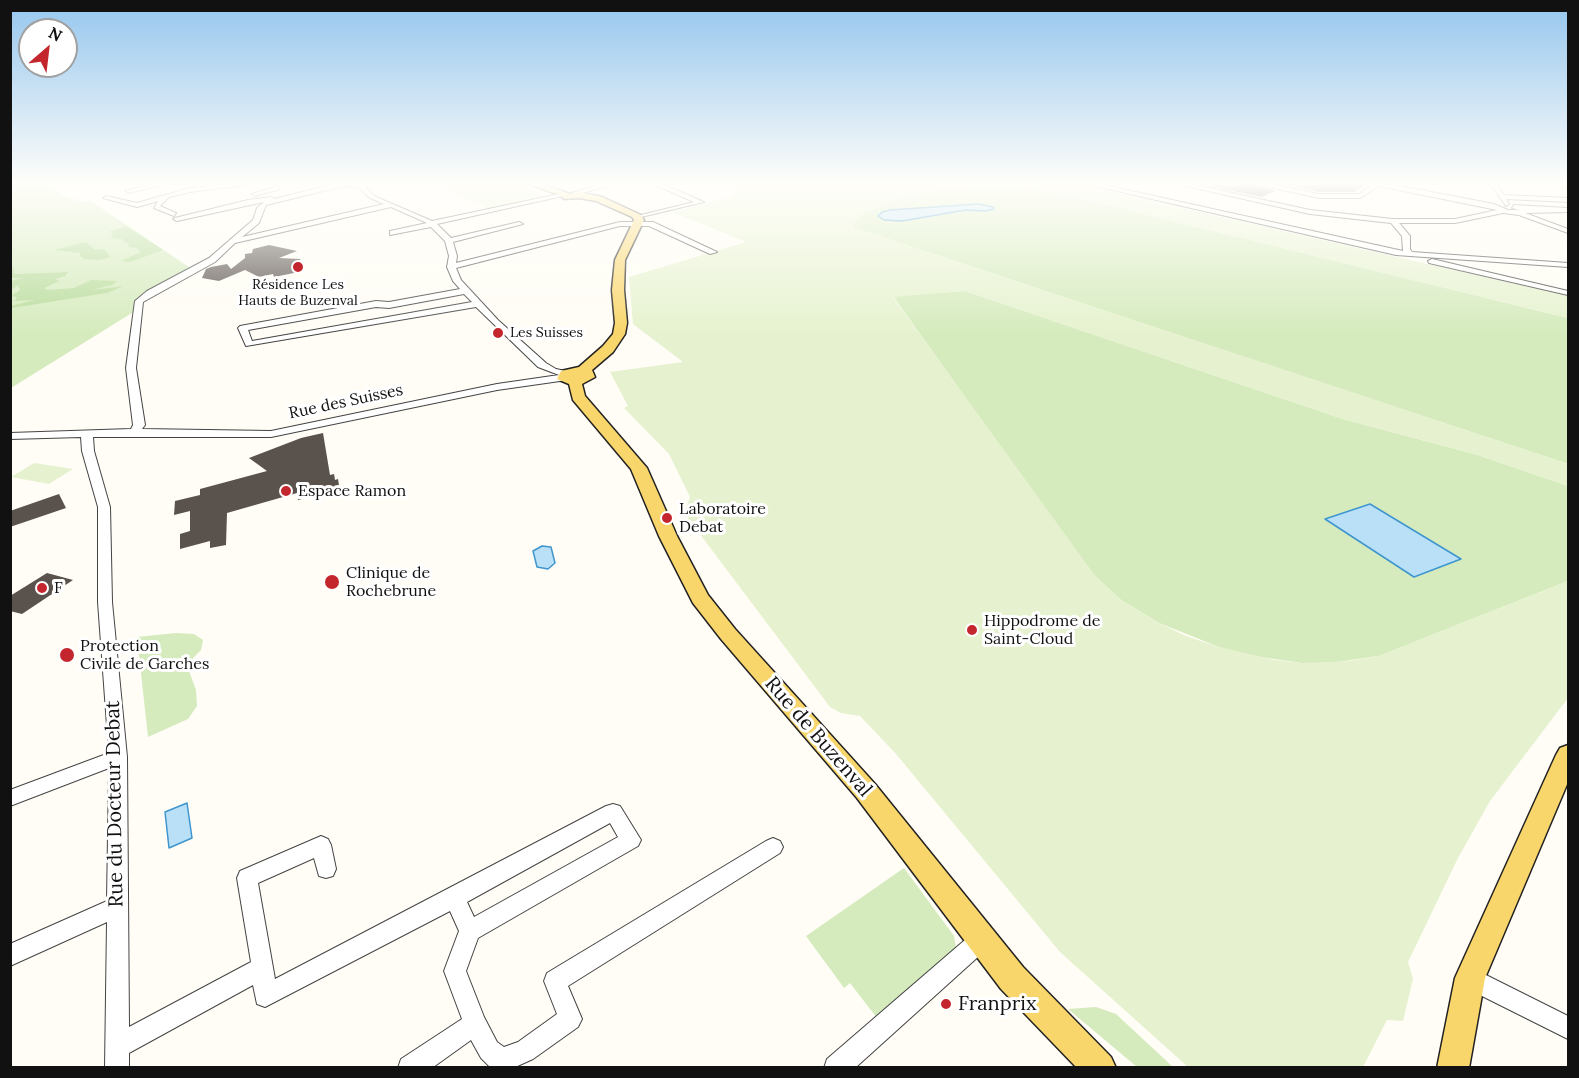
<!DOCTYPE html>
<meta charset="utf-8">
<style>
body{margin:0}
#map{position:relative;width:1579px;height:1078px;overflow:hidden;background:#fffdf5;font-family:Lora,serif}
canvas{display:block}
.frame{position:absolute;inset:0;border:12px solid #111;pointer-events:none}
.north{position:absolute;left:18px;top:18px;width:60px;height:60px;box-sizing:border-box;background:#fff;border:2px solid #a0a0a0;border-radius:50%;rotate:28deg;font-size:16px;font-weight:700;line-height:24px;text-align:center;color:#111}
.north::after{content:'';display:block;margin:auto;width:21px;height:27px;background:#c4262e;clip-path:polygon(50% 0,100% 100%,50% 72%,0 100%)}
</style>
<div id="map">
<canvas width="1579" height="1078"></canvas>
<div class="frame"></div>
<div class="north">N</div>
</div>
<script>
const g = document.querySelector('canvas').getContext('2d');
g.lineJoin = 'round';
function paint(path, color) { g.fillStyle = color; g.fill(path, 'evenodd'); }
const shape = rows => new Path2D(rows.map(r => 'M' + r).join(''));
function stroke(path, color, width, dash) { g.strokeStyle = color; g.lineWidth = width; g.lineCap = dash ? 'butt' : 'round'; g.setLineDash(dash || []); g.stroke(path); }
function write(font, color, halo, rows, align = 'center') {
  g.font = font + ' Lora,serif'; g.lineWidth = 6; g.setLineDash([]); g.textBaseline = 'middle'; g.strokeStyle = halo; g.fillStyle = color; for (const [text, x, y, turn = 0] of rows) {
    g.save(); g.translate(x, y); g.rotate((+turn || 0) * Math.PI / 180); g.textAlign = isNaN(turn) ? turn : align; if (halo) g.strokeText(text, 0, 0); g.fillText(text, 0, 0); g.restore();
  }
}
const green = shape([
 [11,183,48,183,60,194,82,202,89,200,192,269,144,293,136,300,135,311,11,388],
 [981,189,1034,191,1079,198,1568,318,1568,464,852,227,856,219,866,211,896,199,932,192],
 [965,291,1343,419,1478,455,1568,486,1568,581,1379,656,1330,663,1302,663,1247,655,1219,647,1159,623,1121,600,1096,577,1081,560,893,296],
 [176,633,194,634,203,640,201,650,193,658,189,671,196,690,197,706,188,719,148,737,137,637],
 [904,868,954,936,956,948,877,1018,850,983,844,988,806,936],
 [1096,1007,1116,1014,1173,1067,1137,1067,1068,1009]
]);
const forest = shape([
 [127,226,163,250,130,262,121,261,141,252,137,248,128,247,129,243,125,243,122,239,111,238,113,233,108,232],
 [86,242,94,249,105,250,110,257,100,260,85,259,80,256,80,253,54,250],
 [11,267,14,270,13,273,18,274,68,272,65,276,55,279,60,281,44,288,48,290,74,288,91,280,117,281,112,285,91,290,124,286,107,293,11,308,11,306,35,300,15,301,17,297,11,296,20,290,18,285,11,290,11,281,22,278,11,278]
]);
const pitch = shape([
 [460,183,516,183,545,195,491,209,443,187],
 [730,183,1072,183,1568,296,1568,318,1079,198,1034,191,965,189,913,195,873,207,857,219,852,227,1568,464,1568,486,1478,455,1343,419,965,291,893,297,1096,577,1121,600,1159,623,1186,636,1219,647,1275,660,1302,663,1349,661,1379,656,1568,581,1568,698,1490,801,1458,858,1408,962,1413,979,1403,1021,1387,1020,1363,1067,1188,1067,1060,952,896,754,860,716,841,713,830,707,684,513,690,497,669,454,624,408,628,406,610,372,683,362,633,324,629,277,746,242,673,212,735,196],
 [34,463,73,469,49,484,11,477]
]);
const water = shape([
 [979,204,993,207,994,209,986,211,966,210,902,221,884,220,878,216,882,212,890,210,979,204],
 [1370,504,1461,559,1414,577,1325,519,1370,504],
 [542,546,551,547,555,563,548,569,537,567,533,551,542,546],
 [187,803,192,838,169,848,165,812,187,803]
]);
const building = shape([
 [1208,183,1249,183,1275,191,1262,197,1208,186],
 [1278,183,1367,183,1367,184,1354,192,1319,192],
 [269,245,297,251,279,258,301,259,297,262,302,262,294,273,274,277,273,274,259,277,245,270,219,281,202,278,206,269,211,267,227,264,231,269,245,258,245,254,252,253,253,249],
 [323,433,330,475,334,474,335,480,338,479,340,492,313,499,312,496,298,500,297,493,227,513,226,545,210,548,210,541,180,549,180,534,190,531,190,511,174,515,175,501,200,495,200,489,267,471,249,458,301,438],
 [59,494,66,508,10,527,10,511],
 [47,573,73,580,22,614,10,611,10,596]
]);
const minor = shape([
 [157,183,171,183,128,193,125,191,157,183],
 [236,183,260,183,190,192,169,197,160,206,176,213,174,216,154,208,158,201,137,207,103,198,106,196,137,203,190,188,236,183],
 [339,183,362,183,374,196,432,221,564,193,567,195,437,224,451,238,519,222,523,224,453,242,457,256,456,263,620,222,653,222,717,252,710,254,649,226,620,226,456,268,461,280,498,320,546,363,556,369,570,372,571,374,567,380,497,390,271,437,93,437,94,451,110,507,112,602,127,757,129,1027,251,962,237,878,240,871,321,836,328,839,331,845,336,869,333,876,326,878,319,876,314,858,258,883,275,979,606,806,613,804,620,806,641,840,638,846,478,938,466,971,484,1017,497,1042,504,1047,518,1042,557,1014,544,981,547,973,766,841,773,838,780,841,783,847,780,853,568,986,582,1019,578,1027,533,1059,513,1068,491,1068,481,1058,471,1040,432,1068,398,1068,401,1059,462,1019,444,971,459,931,450,911,265,1007,257,1004,253,985,129,1053,129,1068,105,1068,107,922,10,966,10,944,107,901,109,768,10,806,10,790,109,753,98,602,98,507,82,451,81,437,10,439,10,433,131,429,133,425,126,368,135,301,147,291,209,258,253,220,257,208,264,202,177,221,173,219,175,218,248,200,271,197,274,199,339,183],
 [344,186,357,186,370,198,384,204,242,237,259,223,266,205,344,186],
 [391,207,427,223,390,231,390,235,431,227,445,241,449,256,447,267,453,281,460,289,389,302,376,301,240,326,238,328,246,346,476,307,538,367,559,375,497,384,271,431,142,429,145,425,136,368,143,302,215,262,235,243,391,207],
 [464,294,472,302,252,341,248,330,376,307,389,308,464,294],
 [610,823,618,837,474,917,467,902,610,823],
 [605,183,617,183,575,195,572,193,605,183],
 [651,183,660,183,704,202,637,218,637,216,694,202,651,183],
 [1082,183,1095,183,1403,251,1402,236,1391,223,1310,214,1173,183,1186,183,1310,210,1393,219,1455,219,1497,210,1379,186,1360,198,1319,198,1251,183,1265,183,1319,194,1359,194,1372,185,1369,183,1384,183,1494,204,1508,210,1519,210,1512,208,1514,205,1568,208,1568,212,1525,213,1568,229,1568,233,1519,215,1503,213,1455,223,1399,223,1410,236,1410,249,1412,252,1568,263,1568,267,1396,255,1082,183],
 [1492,183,1499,183,1497,185,1504,195,1568,198,1568,202,1506,199,1509,204,1506,206,1491,185,1492,183],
 [1557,183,1568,184,1568,188,1558,184,1557,183],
 [278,186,280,189,255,196,252,194,278,186],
 [1432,259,1568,291,1568,295,1429,263,1428,261,1432,259],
 [981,929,989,933,992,940,989,947,855,1068,824,1068,827,1059,973,933,981,929],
 [1470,967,1568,1016,1568,1039,1462,986,1459,978,1462,970,1470,967]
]);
const major = shape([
 [525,183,539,183,570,194,579,192,602,197,641,215,644,220,625,260,624,290,627,323,625,334,613,352,592,370,595,377,582,384,585,396,647,468,677,536,708,595,735,629,875,784,1023,967,1111,1057,1116,1068,1077,1068,1001,989,857,798,721,639,693,603,659,536,631,469,573,400,569,384,557,379,561,371,579,367,603,346,613,334,615,323,612,290,615,260,634,220,632,217,596,201,579,198,564,199,560,195,525,183],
 [1568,745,1568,782,1485,978,1469,1068,1437,1068,1455,978,1556,755,1560,748,1568,745]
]);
const markers = [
 [298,267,6,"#c4262e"],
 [498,333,6,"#c4262e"],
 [286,491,6,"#c4262e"],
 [667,518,6,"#c4262e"],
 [332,582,8,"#c4262e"],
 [42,588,6,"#c4262e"],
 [972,630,6,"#c4262e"],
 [67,655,8,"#c4262e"],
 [946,1004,6,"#c4262e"]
];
const farPoinames = [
 ["Résidence Les",298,285],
 ["Hauts de Buzenval",298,301],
 ["Les Suisses",510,333,"left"]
];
const streetNames = [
 ["Rue des Suisses",346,402,-12]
];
const poiNames = [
 ["Espace Ramon",298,491],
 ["Laboratoire",679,509],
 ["Debat",679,527],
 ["Clinique de",346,573],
 ["Rochebrune",346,591],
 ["F",54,588],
 ["Hippodrome de",984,621],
 ["Saint-Cloud",984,639],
 ["Protection",80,646],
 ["Civile de Garches",80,664]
];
const nearStreetnames = [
 ["Rue de Buzenval",818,737,49],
 ["Rue du Docteur Debat",115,804,-91]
];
const nearPoinames = [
 ["Franprix",958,1004]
];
paint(green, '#d5ebbd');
paint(forest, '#b9dc9c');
paint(pitch, '#e6f2cf');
paint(water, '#b9e0f7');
stroke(water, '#3f96cf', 1.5);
paint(building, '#5a524d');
stroke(minor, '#444', 2);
stroke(major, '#222', 3);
paint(minor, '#fff');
paint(major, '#f9d66b');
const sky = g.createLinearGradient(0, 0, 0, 334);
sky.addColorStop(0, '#95c6ee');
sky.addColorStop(0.55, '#fffefa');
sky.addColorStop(1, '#fffefa00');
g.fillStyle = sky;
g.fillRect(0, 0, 1579, 334);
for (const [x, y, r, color] of markers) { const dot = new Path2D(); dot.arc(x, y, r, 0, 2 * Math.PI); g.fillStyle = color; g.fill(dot); stroke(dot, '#fff', 2); }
write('14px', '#111', '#fff', farPoinames);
write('16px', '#111', '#fff', streetNames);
write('16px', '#111', '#fff', poiNames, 'left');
write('20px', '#111', '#fff', nearStreetnames);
write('20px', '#111', '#fff', nearPoinames, 'left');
</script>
